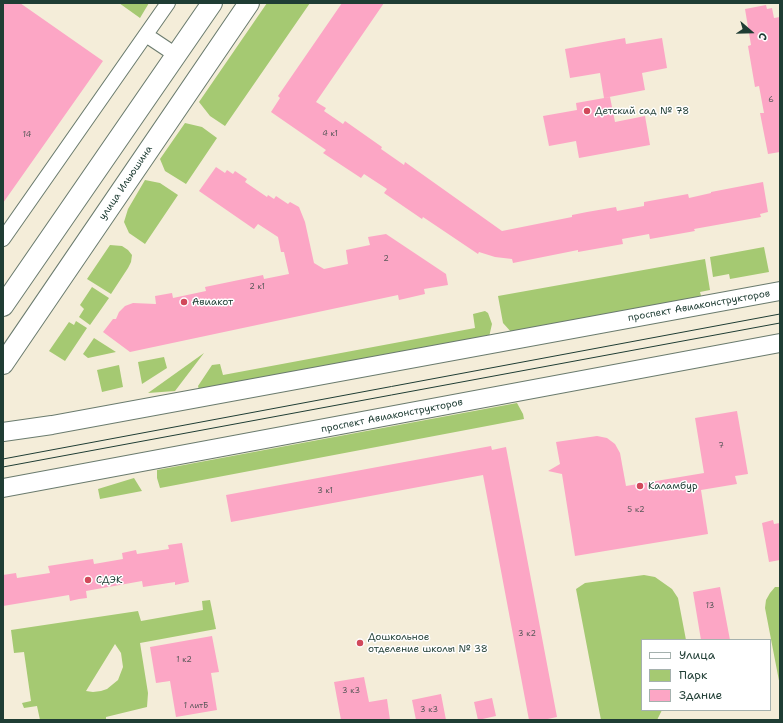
<!DOCTYPE html>
<meta charset="utf-8">
<style>
body{margin:0}
#map{position:relative;width:783px;height:723px;overflow:hidden;background:#f4edd9;font-family:"Shantell Sans",sans-serif}
canvas{display:block}
.frame{position:absolute;inset:0;border:4px solid #1f3d34;pointer-events:none}
.legend{position:absolute;left:641px;top:639px;width:130px;height:72px;box-sizing:border-box;background:#fff;border:1px solid #a5b1ae;margin:0;padding:5px 7px;list-style:none;font-size:12px;color:#1f3d34}
.legend li{display:flex;align-items:center;gap:8px;height:20px}
.legend b{width:20px;border:1px solid #a5b1ae}
.north{position:absolute;left:731px;top:12px;width:40px;height:40px;-webkit-text-stroke:3px #fff;paint-order:stroke;rotate:110deg;font-size:11px;font-weight:700;line-height:16px;text-align:center;color:#1f3d34}
.north::after{content:'';display:block;margin:auto;width:14px;height:18px;background:#1f3d34;clip-path:polygon(50% 0,100% 100%,50% 72%,0 100%)}
</style>
<div id="map">
<canvas width="783" height="723"></canvas>
<div class="frame"></div>
<ul class="legend">
<li><b style="height:5px;background:#fff"></b>Улица</li>
<li><b style="height:11px;background:#a5c972"></b>Парк</li>
<li><b style="height:11px;background:#fca6c5"></b>Здание</li>
</ul>
<div class="north">С</div>
</div>
<script>
const g = document.querySelector('canvas').getContext('2d');
g.lineJoin = 'round';
function paint(path, color) { g.fillStyle = color; g.fill(path, 'evenodd'); }
const shape = rows => new Path2D(rows.map(r => 'M' + r).join(''));
function stroke(path, color, width, dash) { g.strokeStyle = color; g.lineWidth = width; g.lineCap = dash ? 'butt' : 'round'; g.setLineDash(dash || []); g.stroke(path); }
function write(font, color, halo, rows, align = 'center') {
  g.font = font + ' "Shantell Sans",sans-serif'; g.lineWidth = 3; g.setLineDash([]); g.textBaseline = 'middle'; g.strokeStyle = halo; g.fillStyle = color; for (const [text, x, y, turn = 0] of rows) {
    g.save(); g.translate(x, y); g.rotate((+turn || 0) * Math.PI / 180); g.textAlign = isNaN(turn) ? turn : align; if (halo) g.strokeText(text, 0, 0); g.fillText(text, 0, 0); g.restore();
  }
}
const green = shape([
 [119,3,149,3,140,18],
 [267,3,310,3,225,126,210,116,199,102],
 [185,123,202,127,217,138,186,184,165,171,160,159],
 [145,180,160,183,178,195,145,244,129,233,124,222,128,209],
 [110,245,122,246,128,250,132,255,131,262,128,268,111,294,87,279],
 [764,247,769,272,730,279,729,274,713,277,710,257],
 [705,259,710,290,700,292,702,299,512,333,503,323,498,296],
 [92,287,109,298,90,325,79,317,84,309,80,305],
 [485,311,488,313,492,324,489,337,199,390,198,386,212,365,220,364,223,375,475,328,473,314],
 [76,321,87,328,65,361,49,351,69,322,74,325],
 [94,338,116,352,88,358,83,354],
 [204,353,175,391,148,393],
 [164,357,167,368,142,384,138,362],
 [119,365,123,387,102,392,97,370],
 [517,403,523,414,524,419,160,488,157,478,157,470],
 [134,478,142,491,100,499,98,489],
 [644,575,655,577,672,589,678,598,686,640,642,640,642,710,662,710,657,720,601,720,576,589,585,583],
 [775,587,780,587,780,686,765,608,766,600,770,593],
 [210,600,216,629,140,643,148,693,147,707,106,717,106,720,40,720,37,706,24,708,22,703,31,701,24,652,14,653,11,630,138,611,141,621,203,610,202,601],
 [115,644,121,653,123,667,118,680,107,689,101,691,93,692,86,691]
]);
const building = shape([
 [3,3,20,3,103,61,3,203],
 [342,3,384,3,316,102,326,108,324,111,343,124,345,121,382,147,381,149,404,165,405,162,502,231,572,217,572,215,587,212,616,207,617,211,644,206,644,202,688,194,689,198,711,193,711,192,763,182,768,212,760,214,761,217,694,229,695,231,650,239,649,234,622,239,623,244,578,252,578,250,513,263,512,259,495,257,479,252,478,254,423,217,422,219,384,193,387,189,364,174,361,178,323,153,326,150,271,112,280,98,278,96],
 [766,5,767,9,772,8,774,18,780,17,780,152,768,154,760,113,764,113,759,86,755,87,748,46,751,45,745,9],
 [625,38,626,44,662,38,667,68,642,73,645,90,604,98,600,73,570,78,565,49],
 [610,97,615,122,645,116,650,145,579,158,576,141,549,146,543,116,577,110,576,103],
 [216,167,225,173,227,170,233,174,235,171,247,179,245,182,267,197,268,195,274,199,276,196,288,204,290,202,299,207,305,222,314,263,324,269,348,264,346,250,370,245,368,237,386,234,446,274,448,285,424,289,425,294,399,300,398,295,130,352,103,332,113,319,116,319,119,312,125,306,133,303,156,304,155,296,172,293,173,298,206,291,205,287,263,275,264,279,289,274,284,252,281,252,278,237,258,224,254,229,199,191],
 [737,411,748,474,735,476,737,484,701,490,708,534,575,556,562,474,548,471,560,464,556,442,597,436,607,438,615,444,620,453,626,486,704,473,695,418],
 [491,446,492,450,506,447,557,717,543,720,529,720,483,475,231,522,226,495],
 [773,520,774,524,780,523,780,560,769,562,762,523],
 [182,543,189,582,175,585,175,582,143,587,142,581,86,591,87,598,79,599,70,601,69,595,3,606,3,575,16,573,17,578,50,573,48,566,93,559,94,564,123,559,122,553,136,550,137,554,169,549,168,545],
 [720,587,730,640,701,640,693,592],
 [212,636,219,672,211,673,217,710,176,717,170,681,156,683,150,647],
 [364,677,369,702,387,699,390,720,341,720,334,682],
 [441,694,446,720,416,720,412,700],
 [492,698,496,716,478,720,474,702]
]);
const minor = shape([
 [146,35,176,55],
 [3,239,168,3]
]);
const tertiary = shape([
 [3,432,52,425,780,291],
 [3,488,780,343]
]);
const secondary = shape([
 [3,306,212,3],
 [3,364,249,3]
]);
const tram = shape([
 [3,459,780,314],
 [3,467,780,323]
]);
const markers = [
 [587,111,4,"#d1495b"],
 [184,302,4,"#d1495b"],
 [640,486,4,"#d1495b"],
 [88,580,4,"#d1495b"],
 [360,643,4,"#d1495b"]
];
const numberNames = [
 ["6",771,100],
 ["4 к1",330,134],
 ["14",27,135],
 ["2",386,259],
 ["2 к1",257,287],
 ["7",721,446],
 ["3 к1",325,491],
 ["5 к2",636,510],
 ["13",710,606],
 ["3 к2",527,634],
 ["1 к2",184,660],
 ["3 к3",351,691],
 ["1 литБ",196,706],
 ["3 к3",429,710]
];
const poiNames = [
 ["Детский сад № 78",595,111],
 ["Авиакот",192,302],
 ["Каламбур",648,486],
 ["СДЭК",96,580],
 ["Дошкольное",368,637],
 ["отделение школы № 38",368,649]
];
const streetNames = [
 ["улица Ильюшина",126,183,-56],
 ["проспект Авиаконструкторов",699,306,-10],
 ["проспект Авиаконструкторов",392,416,-11]
];
paint(green, '#a5c972');
paint(building, '#fca6c5');
stroke(minor, '#6a7b6e', 16);
stroke(tertiary, '#6a7b6e', 20);
stroke(secondary, '#6a7b6e', 22);
stroke(minor, '#fff', 14);
stroke(tertiary, '#fff', 18);
stroke(secondary, '#fff', 20);
stroke(tram, '#1f3d34', 1);
for (const [x, y, r, color] of markers) { const dot = new Path2D(); dot.arc(x, y, r, 0, 2 * Math.PI); g.fillStyle = color; g.fill(dot); stroke(dot, '#fff', 1.5); }
write('8px', '#565758', null, numberNames);
write('10px', '#1f3d34', '#fff', poiNames, 'left');
write('10px', '#1f3d34', '#fff', streetNames);
</script>
